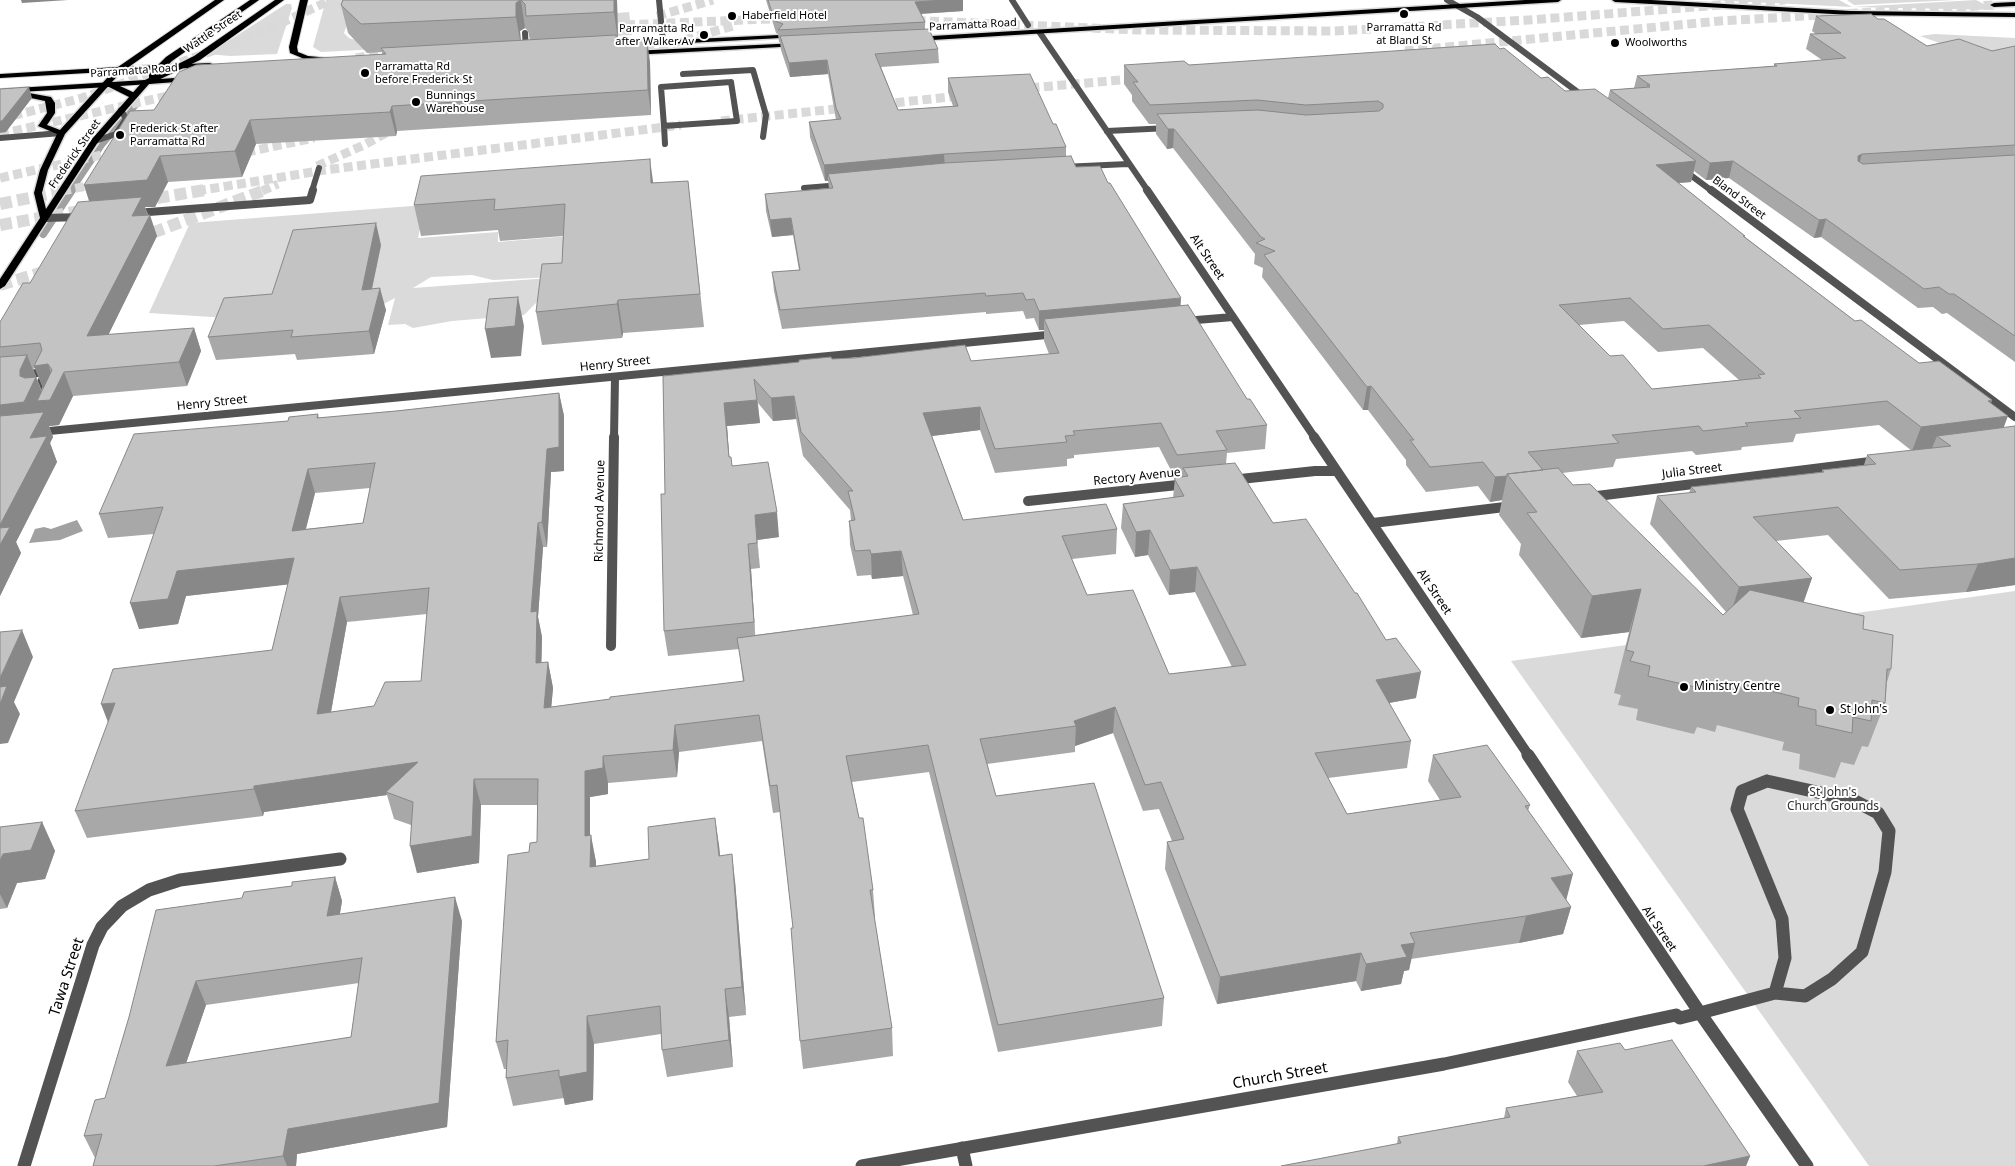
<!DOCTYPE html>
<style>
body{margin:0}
canvas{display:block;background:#fff}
</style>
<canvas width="2015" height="1166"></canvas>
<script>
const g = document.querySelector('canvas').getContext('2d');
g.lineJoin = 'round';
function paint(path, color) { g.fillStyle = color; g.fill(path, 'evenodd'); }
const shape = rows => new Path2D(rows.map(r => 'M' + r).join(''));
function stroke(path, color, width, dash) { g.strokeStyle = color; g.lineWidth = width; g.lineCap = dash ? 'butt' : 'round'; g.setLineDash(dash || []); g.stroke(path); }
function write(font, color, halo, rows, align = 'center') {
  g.font = font + ' "Noto Sans",sans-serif'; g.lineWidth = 4; g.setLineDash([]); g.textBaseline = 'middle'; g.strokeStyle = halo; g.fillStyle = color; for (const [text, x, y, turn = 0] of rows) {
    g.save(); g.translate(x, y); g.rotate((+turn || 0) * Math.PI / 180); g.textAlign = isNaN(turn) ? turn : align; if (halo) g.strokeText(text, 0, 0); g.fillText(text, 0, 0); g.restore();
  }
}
const green = shape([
 [326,0,356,0,344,33,349,38,359,41,498,43,321,52,313,47],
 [1709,0,1839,0,1852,7,1976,0,1995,10,1853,7],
 [1847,0,1955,0,1854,5],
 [286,4,291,4,292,8,277,54,230,56,208,54],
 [629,12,632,35,586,38,617,13],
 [1935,34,2015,38,2015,58,1992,62,1920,36],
 [425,205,418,238,498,232,498,242,568,236,565,268,553,277,493,280,472,275,431,277,413,288,577,276,543,296,524,315,452,321,413,328,405,324,388,325,395,298,376,308,228,318,149,313,190,223],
 [2015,591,2015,1166,1869,1166,1511,661]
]);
const water = shape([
 [77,520,83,531,60,540,29,543,35,529,44,527,51,529]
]);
const streamFar1 = shape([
 [71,191,102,145,136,105]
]);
const stream = shape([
 [43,234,72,190]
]);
const motorwayTunnelFar1 = shape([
 [657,16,713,0],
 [903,20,1139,30,1334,31,1529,20,1785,0],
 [599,26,791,18],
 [1405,51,1720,21,1994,5],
 [633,55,736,25],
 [356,58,402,50],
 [1017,89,1144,78],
 [0,119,82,98,251,37,331,0],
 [721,121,969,95],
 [0,134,181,93],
 [233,155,314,138],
 [317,166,364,145,395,128],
 [0,178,123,150],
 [62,191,103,183],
 [197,191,325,170,681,125],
 [262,191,278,184]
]);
const motorwayTunnel = shape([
 [140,201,205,190],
 [0,204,68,190],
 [0,225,92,209],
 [136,239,265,190],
 [0,285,53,269]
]);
const serviceFar2 = shape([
 [525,33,526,50],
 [683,74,753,70,766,115,763,137],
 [731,82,737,121,664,126,661,87,731,82],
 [664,126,665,144],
 [1107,131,1169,128],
 [95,141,116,134,126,119,121,110],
 [312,191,319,168]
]);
const serviceFar1 = shape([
 [135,213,310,200,313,190],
 [44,218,83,217],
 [0,377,46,372,34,396]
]);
const service = shape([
 [1767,781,1853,800,1878,813,1889,831,1885,872,1862,952,1832,979,1805,996,1775,993,1785,958,1782,919,1737,809,1742,791,1767,781],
 [1700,1013,1775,993],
 [962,1148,966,1166]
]);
const minorFar3 = shape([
 [659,0,663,42],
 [1012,0,1028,25],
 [1040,33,1148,191],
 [0,138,61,133],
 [1062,167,1128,164],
 [804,188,841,185]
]);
const minorFar2 = shape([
 [1147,190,1315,438],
 [1184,321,1233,317],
 [39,432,1057,334],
 [614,438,615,377]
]);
const minorFar1 = shape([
 [1314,437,1529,756],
 [1231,480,1315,471,1337,471],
 [1589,497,1878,461],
 [1028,501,1187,484],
 [1373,523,1513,506],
 [611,646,614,437]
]);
const minor = shape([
 [1528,755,1700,1013,1807,1166],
 [24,1166,93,945,102,927,122,906,149,890,180,880,340,859],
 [862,1166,1444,1064,1676,1015,1680,1018,1700,1013]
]);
const tertiaryFar1 = shape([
 [1447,0,1477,17,1587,99],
 [1681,168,1712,191]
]);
const tertiary = shape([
 [1711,190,2015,417]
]);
const primary = shape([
 [1525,0,1561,0,1558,2,916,41,912,39,916,37,1525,0],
 [1612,0,1651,0,1851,11,2015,13,2015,17,1851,15,1615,2,1612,0],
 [779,35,782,37,781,38,632,46,628,44,632,42,779,35],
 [797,43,801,45,799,46,632,55,628,53,632,51,797,43],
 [210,63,214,65,213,67,122,71,65,134,48,170,42,193,46,209,92,139,144,80,190,77,194,79,190,81,149,84,98,142,5,286,0,289,0,279,40,218,34,193,40,170,57,134,38,126,47,113,45,101,12,94,12,90,51,97,55,103,55,113,47,125,60,130,117,67,210,63]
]);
const trunk = shape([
 [215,0,224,0,123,71,0,78,0,74,118,67,215,0],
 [250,0,259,0,172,61,160,73,194,56,275,0,284,0,200,60,150,84,120,86,137,94,137,98,131,98,109,87,0,93,0,89,145,80,149,78,149,74,166,57,250,0],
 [300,0,308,0,297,47,298,52,308,56,330,58,330,62,307,60,290,53,289,47,300,0]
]);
const motorway = shape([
 [2015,2,2015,6,1994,7,1990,5,1994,3,2015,2]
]);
const wall = shape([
 [343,0,617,0,618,41,650,62,651,115,397,131,396,136,256,144,242,177,168,182,155,207,145,207,157,236,108,335,194,328,201,351,187,386,73,396,59,425,49,426,53,437,50,443,57,462,16,542,21,553,0,596,0,322,30,283,89,201,84,185,154,110,382,54,382,52,367,53,348,33,341,5],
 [525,28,528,31,530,40,521,40,520,31],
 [35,368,43,388,42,391,33,369],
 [766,0,963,0,963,11,921,14,925,22,925,29,938,49,939,63,881,67,898,110,953,106,948,92,948,78,1053,124,1066,147,1066,156,1076,167,1108,183,1181,306,1247,399,1267,425,1265,449,1227,453,1226,464,1273,523,1416,698,1389,703,1411,741,1407,768,1328,778,1347,814,1440,800,1428,781,1433,755,1530,805,1528,811,1566,900,1571,907,1563,934,1519,943,1411,959,1409,970,1404,971,1401,984,1361,991,1356,981,1217,1004,1165,869,1167,842,1172,841,1159,809,1143,811,1113,733,1075,746,1075,752,987,764,996,796,1164,998,1162,1026,998,1052,929,772,852,782,873,890,875,917,874,917,892,1028,893,1056,803,1069,800,1041,793,928,780,812,773,813,762,741,679,752,677,777,608,783,608,794,590,797,590,835,596,862,596,866,649,859,719,845,720,856,735,881,746,1015,729,1017,733,1067,667,1077,662,1050,661,1034,594,1044,593,1100,565,1105,564,1098,513,1106,506,1078,506,1069,504,1069,496,1042,529,852,537,842,537,805,481,805,479,863,417,873,411,825,394,819,387,795,264,812,263,816,87,838,75,811,272,650,288,584,186,596,178,624,139,629,154,534,108,538,99,514,288,421,318,414,319,418,396,411,559,393,564,416,564,471,551,472,547,547,543,547,538,617,542,637,541,663,548,662,553,688,551,707,743,682,739,649,668,656,664,631,665,494,663,376,832,359,971,361,1049,354,1044,341,1044,330,1039,330,1034,318,1026,319,1023,311,986,314,986,312,782,329,774,291,772,272,799,270,793,235,772,237,766,211,765,194,829,188,828,181,825,181,810,137,809,122,836,120,828,74,790,77,781,50,780,42,779,42,778,34,776,33],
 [758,403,773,421,796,419,803,456,850,510,851,521,849,521,850,545,857,576,871,575,872,579,903,576,913,615,755,635,751,569,760,568,757,540,779,537,732,466,729,457,727,426,760,423],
 [980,430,995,473,1067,466,1067,459,1074,458,1074,455,1159,447,1175,478,1173,498,1123,504,1121,528,1135,557,1148,555,1169,595,1195,592,1232,667,1169,674,1087,595,1072,559,1116,554,1117,529,963,520,932,436],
 [370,488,363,523,306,529,315,493],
 [427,614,421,681,374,706,331,712,347,622],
 [1816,16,1878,19,1927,46,1992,51,2015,46,2015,362,1947,313,1942,314,1933,307,1918,308,1821,237,1814,238,1729,178,1706,180,1694,171,1691,182,1678,183,1745,236,1745,237,1855,321,1919,363,1992,400,1991,403,2004,428,2015,585,1966,592,1889,599,1828,535,1776,541,1812,578,1803,602,1863,629,1891,669,1887,682,1885,703,1868,747,1862,746,1854,765,1841,762,1835,778,1799,769,1800,754,1782,750,1784,742,1717,725,1715,732,1697,727,1694,734,1636,720,1638,709,1618,705,1621,695,1614,693,1629,632,1581,638,1519,555,1521,544,1499,515,1502,500,1490,502,1478,486,1426,492,1406,465,1406,460,1368,410,1363,410,1262,277,1263,268,1254,264,1255,254,1173,148,1167,149,1156,134,1156,124,1149,124,1132,101,1132,95,1124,84,1124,65,1189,65,1500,49,1541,78,1565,91,1608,98,1610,90,1634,88,1637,76,1774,66,1774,64,1822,60,1806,49,1810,34,1816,34,1812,31],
 [1624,321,1658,352,1703,348,1739,380,1652,389,1610,356,1579,325],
 [1879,425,1912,451,1867,455,1864,465,1822,470,1822,472,1691,487,1689,493,1657,496,1650,524,1726,612,1723,615,1573,485,1562,473,1613,467,1616,459,1692,451,1696,455,1741,450,1742,447,1793,442,1796,434],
 [688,181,704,327,623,333,622,338,542,345,536,312,562,263,563,236,500,241,498,230,421,236,414,205],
 [381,245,372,289,386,310,374,354,297,360,295,354,216,360,208,337],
 [42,822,55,851,45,879,17,883,7,908,0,909,0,827],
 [335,877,342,901,340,914,462,921,447,1127,297,1154,296,1166,93,1166,95,1158,84,1136,105,1098,242,898,292,886],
 [359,983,351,1037,186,1063,206,1005],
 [1625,1050,1750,1156,1746,1166,1281,1166,1397,1144,1398,1137,1504,1118,1506,1108,1577,1096,1568,1082,1577,1051]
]);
const shadedWall = shape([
 [21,0,68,0,22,3],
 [521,0,525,28,520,31,521,46,516,17,516,3],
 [614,0,617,0,618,41,614,12],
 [943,0,963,0,963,11,916,14,915,2],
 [647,39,650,62,651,115,648,90],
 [827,60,828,74,790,77,789,63],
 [29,87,32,98,6,132,0,133,0,121],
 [392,106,397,131,396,136,390,112],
 [250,120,256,144,242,177,235,151],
 [1168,129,1174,129,1173,148,1167,149],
 [944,154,945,170,828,174,828,181,825,181,824,165],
 [1862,154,1857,171,1858,156],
 [160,156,168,182,155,207,145,207,148,217,150,215,157,236,96,360,87,336,93,212,84,185],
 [650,159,654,189,651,183],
 [1696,161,1691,182,1651,185,1656,165],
 [1733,161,1729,178,1706,180,1710,163],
 [791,218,793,235,772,237,770,220],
 [1826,219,1821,237,1814,238,1819,220],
 [376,223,381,245,367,312,362,290],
 [380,288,386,310,374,354,369,331],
 [518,297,524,326,521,356,491,358,485,329],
 [1181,298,1180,316,1044,319,1044,330,1039,330,1039,311],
 [618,300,623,333,622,338,617,304],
 [194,328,201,351,187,386,179,362],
 [27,355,45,400,44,390,34,366,48,364,56,387,64,372,73,396,59,425,49,426,53,437,50,443,57,462,16,542,21,553,0,596,0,525,30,438,42,414,41,411,34,427,0,430,0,405,20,376,20,370],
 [1371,386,1368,410,1363,410,1367,387],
 [559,393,564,416,564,471,551,472,547,547,542,522,547,449],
 [794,396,796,419,773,421,771,398],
 [757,400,760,423,727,426,731,481,724,403],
 [1992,400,1985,419,2008,416,1999,440,1937,436,1932,448,1912,451,1921,427,1988,401],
 [980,407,980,430,924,437,923,413],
 [308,469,315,493,299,555,292,531],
 [1507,476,1502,500,1490,502,1495,477],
 [777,512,779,537,757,540,760,568,755,515],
 [538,523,543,547,538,617,542,637,541,689,536,663,531,612],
 [1150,530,1148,555,1135,557,1136,532],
 [748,544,751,569,756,647,754,622],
 [901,551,903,576,872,579,871,554],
 [294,558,301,583,186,596,178,624,139,629,130,603,177,571],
 [2015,558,2015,585,1966,592,1978,564],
 [1197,567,1195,592,1169,595,1170,570],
 [1812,578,1802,607,1730,616,1739,587],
 [1641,589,1629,632,1581,638,1592,596],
 [340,597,347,622,326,740,317,714],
 [22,630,33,657,14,702,20,714,8,743,0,744,0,678],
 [548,662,553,688,549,734,544,708],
 [1421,672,1416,698,1372,706,1376,680],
 [115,703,111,730,101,704],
 [1115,707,1113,733,1075,746,1076,726,1074,721],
 [675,725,679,752,677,777,673,750],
 [603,756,608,783,608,794,590,797,590,854,591,835,596,862,596,894,585,836,585,771],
 [418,762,386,792,387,795,264,812,263,816,254,789,254,786],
 [474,779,481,805,479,863,417,873,410,846],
 [715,818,719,845,722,883,719,856],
 [42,822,55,851,45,879,17,883,7,908,0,894,0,861,3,854],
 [732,854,735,881,746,1015,742,987],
 [1573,874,1566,901,1551,878],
 [335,877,342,901,335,940,327,916],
 [455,897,462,921,447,1127,297,1154,296,1166,287,1166,283,1156,288,1129],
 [1571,907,1563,934,1519,943,1526,916],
 [1415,943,1409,970,1404,971,1401,984,1361,991,1366,964,1401,945],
 [1361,953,1356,981,1217,1004,1220,977],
 [196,981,206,1005,177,1090,166,1066],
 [725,989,729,1017,733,1067,729,1040],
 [587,1016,594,1044,593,1100,565,1105,559,1077],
 [1750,1156,1746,1166,1703,1166]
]);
const building = shape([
 [343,0,520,0,516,3,516,17,361,24,341,5,343,0],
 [521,0,614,0,614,12,526,16,525,4,521,0],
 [768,0,943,0,915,2,925,22,778,30,783,24,775,21,768,0],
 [1871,14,1878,19,1884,19,1927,46,1959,39,1992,51,2015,46,2015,145,1862,154,1858,156,1858,161,1863,164,2015,155,2015,336,1954,294,1949,294,1939,287,1924,289,1826,219,1819,220,1733,161,1710,163,1610,90,1650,87,1647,85,1650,85,1637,76,1777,66,1774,64,1846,58,1810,34,1841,33,1816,16,1871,14],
 [929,29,938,49,875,54,898,110,958,106,948,78,1030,74,1053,124,1056,124,1066,147,944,154,824,165,809,122,841,119,836,108,827,60,789,63,780,36,929,29],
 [616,35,616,41,647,39,648,90,392,106,390,112,250,120,235,151,160,156,147,180,84,185,130,111,154,110,179,72,196,65,386,54,381,48,616,35],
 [1495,44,1500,49,1504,48,1541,78,1548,77,1565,91,1595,89,1696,161,1656,165,1745,236,1743,236,1855,321,1861,320,1919,363,1939,361,1992,400,1988,401,2008,416,1921,427,1887,401,1794,411,1801,418,1745,423,1748,426,1703,431,1699,426,1612,435,1619,443,1528,452,1543,470,1507,474,1507,476,1495,477,1483,462,1430,467,1410,440,1414,440,1371,386,1367,387,1264,255,1275,251,1256,243,1265,239,1261,237,1174,129,1168,129,1157,114,1258,110,1306,115,1379,111,1383,108,1383,104,1378,101,1306,105,1257,100,1150,105,1133,82,1138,82,1124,65,1184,61,1189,65,1495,44],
 [1630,298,1663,329,1709,325,1765,374,1758,375,1761,378,1652,389,1623,355,1610,356,1559,305,1630,298],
 [29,87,2,121,0,121,0,89,29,87],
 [1071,156,1076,167,1100,166,1108,183,1110,183,1181,298,1039,311,1034,299,1026,300,1023,293,986,296,985,293,780,310,772,272,800,270,791,218,770,220,765,194,833,188,828,174,945,163,1071,156],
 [650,159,651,183,688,181,700,294,618,300,617,304,536,312,542,264,562,263,565,204,494,210,495,199,414,205,421,176,650,159],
 [142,197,132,216,150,215,87,336,194,328,179,362,64,372,50,400,37,401,52,370,48,364,34,366,42,350,40,343,0,347,0,322,23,283,30,283,78,202,142,197],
 [376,223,362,290,380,288,369,331,291,337,293,330,208,337,224,298,272,294,293,230,376,223],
 [518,297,515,326,485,329,489,299,518,297],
 [1188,305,1247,399,1250,399,1267,425,1216,431,1227,450,1177,455,1161,423,1073,431,1075,435,1065,436,1067,442,995,449,980,407,923,413,963,520,1106,504,1117,529,1062,536,1087,595,1133,590,1169,674,1246,665,1197,567,1170,570,1150,530,1136,532,1123,504,1184,496,1174,478,1188,476,1183,468,1235,463,1273,523,1306,519,1355,593,1357,593,1386,640,1396,638,1421,672,1376,680,1411,741,1315,753,1347,814,1461,797,1433,755,1487,745,1530,805,1525,806,1573,874,1551,878,1571,907,1526,916,1410,933,1415,943,1401,945,1407,957,1366,964,1361,953,1220,977,1167,842,1184,839,1161,782,1145,785,1115,707,1074,721,1076,726,980,739,996,796,1094,783,1164,998,998,1025,928,745,846,756,859,818,863,818,873,890,870,890,892,1028,800,1041,791,928,793,928,777,785,770,786,759,715,675,725,673,750,603,756,603,768,585,771,585,836,591,835,590,867,649,859,648,827,715,818,719,856,732,854,742,987,725,989,729,1040,662,1050,660,1006,587,1016,587,1072,559,1077,559,1070,506,1078,508,1040,496,1042,508,855,529,852,530,843,537,842,538,779,474,779,472,836,410,846,413,802,386,792,418,762,254,786,254,789,75,811,115,703,101,704,113,669,272,650,294,558,177,571,168,599,130,603,163,507,99,514,134,434,288,421,289,417,318,414,317,418,396,411,559,393,559,447,547,449,542,522,538,523,531,612,537,611,536,663,548,662,544,708,610,699,610,697,744,681,737,638,919,614,901,551,871,554,870,550,855,551,849,521,855,520,848,491,853,491,801,432,794,396,771,398,754,379,757,400,724,403,729,457,731,457,732,466,768,462,777,512,755,515,757,543,748,544,754,622,664,631,661,494,665,494,663,376,799,362,799,360,831,357,832,359,854,358,965,345,971,361,1059,353,1044,319,1188,305],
 [375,463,363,523,292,531,308,469,375,463],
 [429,588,421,681,385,682,374,706,317,714,340,597,429,588],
 [27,355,20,370,20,376,25,378,36,377,24,402,0,405,0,357,27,355],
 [44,412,30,438,47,436,0,525,0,416,44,412],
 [2015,426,2015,558,1978,564,1900,570,1838,507,1753,517,1812,578,1739,587,1657,496,1696,492,1691,487,1824,472,1822,470,1876,464,1867,455,1951,446,1937,436,2015,426],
 [1558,468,1573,485,1590,484,1723,615,1750,590,1864,616,1863,629,1893,635,1891,669,1887,669,1885,703,1872,700,1871,721,1853,717,1852,733,1816,725,1816,710,1798,706,1799,698,1730,681,1729,688,1710,683,1708,690,1648,676,1650,666,1630,661,1634,652,1626,650,1641,589,1592,596,1527,513,1537,512,1507,474,1558,468],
 [10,527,0,545,0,528,10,527],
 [22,630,0,678,0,632,22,630],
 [7,686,0,704,0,687,7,686],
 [42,822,31,850,3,854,0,861,0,827,42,822],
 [335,877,327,916,455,897,439,1103,288,1129,283,1156,214,1166,93,1166,102,1134,84,1136,95,1100,105,1098,129,1017,156,910,242,898,244,892,292,886,292,882,335,877],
 [362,958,351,1037,166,1066,196,981,362,958],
 [1672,1040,1750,1156,1703,1166,1281,1166,1401,1143,1398,1137,1510,1117,1506,1108,1603,1092,1577,1051,1620,1043,1625,1050,1672,1040]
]);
const markers = [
 [1404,14,5,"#000"],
 [732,16,5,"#000"],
 [704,35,5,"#000"],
 [1615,43,5,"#000"],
 [365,73,5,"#000"],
 [416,102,5,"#000"],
 [120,135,5,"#000"],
 [1684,687,5,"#000"],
 [1830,710,5,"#000"]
];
const farPoinames = [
 ["Haberfield Hotel",742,16],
 ["Parramatta Rd",1404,28,"center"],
 ["at Bland St",1404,41,"center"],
 ["Parramatta Rd",694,29,"right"],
 ["after Walker Av",694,42,"right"],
 ["Woolworths",1625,43],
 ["Parramatta Rd",375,67],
 ["before Frederick St",375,80],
 ["Bunnings",426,96],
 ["Warehouse",426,109],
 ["Frederick St after",130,129],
 ["Parramatta Rd",130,142]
];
const farStreetnames = [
 ["Parramatta Road",973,25,-3],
 ["Wattle Street",213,32,-34],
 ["Parramatta Road",134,71,-4],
 ["Frederick Street",75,154,-55],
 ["Bland Street",1739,198,37]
];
const streetNames = [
 ["Alt Street",1207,257,56],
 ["Henry Street",615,364,-6],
 ["Henry Street",212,403,-6],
 ["Julia Street",1692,471,-7],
 ["Rectory Avenue",1137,477,-6],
 ["Richmond Avenue",600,511,-89],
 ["Alt Street",1434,592,56],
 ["Alt Street",1659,929,56]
];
const poiNames = [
 ["Ministry Centre",1694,687],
 ["St John's",1840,710]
];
const parkNames = [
 ["St John's",1833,793],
 ["Church Grounds",1833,807]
];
const nearStreetnames = [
 ["Tawa Street",67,977,-72],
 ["Church Street",1280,1076,-10]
];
paint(green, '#dadada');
paint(water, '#a1a1a1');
stroke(streamFar1, '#a1a1a1', 6);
stroke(stream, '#a1a1a1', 8);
stroke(motorwayTunnelFar1, '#d9d9d9', 9, [9, 4.5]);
stroke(motorwayTunnel, '#d9d9d9', 12, [12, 5.5]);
stroke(primary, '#dbdbdb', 3);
stroke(trunk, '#dbdbdb', 2);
stroke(motorway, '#dbdbdb', 3);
stroke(serviceFar2, '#535353', 6);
stroke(serviceFar1, '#535353', 8);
stroke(service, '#535353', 13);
stroke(minorFar3, '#535353', 6);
stroke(minorFar2, '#535353', 8);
stroke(minorFar1, '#535353', 10);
stroke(minor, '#535353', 13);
stroke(tertiaryFar1, '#535353', 6);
stroke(tertiary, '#535353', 8);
paint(primary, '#000');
paint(trunk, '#000');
paint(motorway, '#000');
paint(wall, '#a8a8a8');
paint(shadedWall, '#888');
paint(building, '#c3c3c3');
stroke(building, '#888', 1);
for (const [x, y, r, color] of markers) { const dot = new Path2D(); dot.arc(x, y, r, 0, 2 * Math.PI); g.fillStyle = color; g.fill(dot); stroke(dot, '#fff', 2); }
write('11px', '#000', '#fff', farPoinames, 'left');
write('11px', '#000', '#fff', farStreetnames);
write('12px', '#000', '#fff', streetNames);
write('12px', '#000', '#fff', poiNames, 'left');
write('12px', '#313131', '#fff', parkNames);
write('15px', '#000', '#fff', nearStreetnames);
</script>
